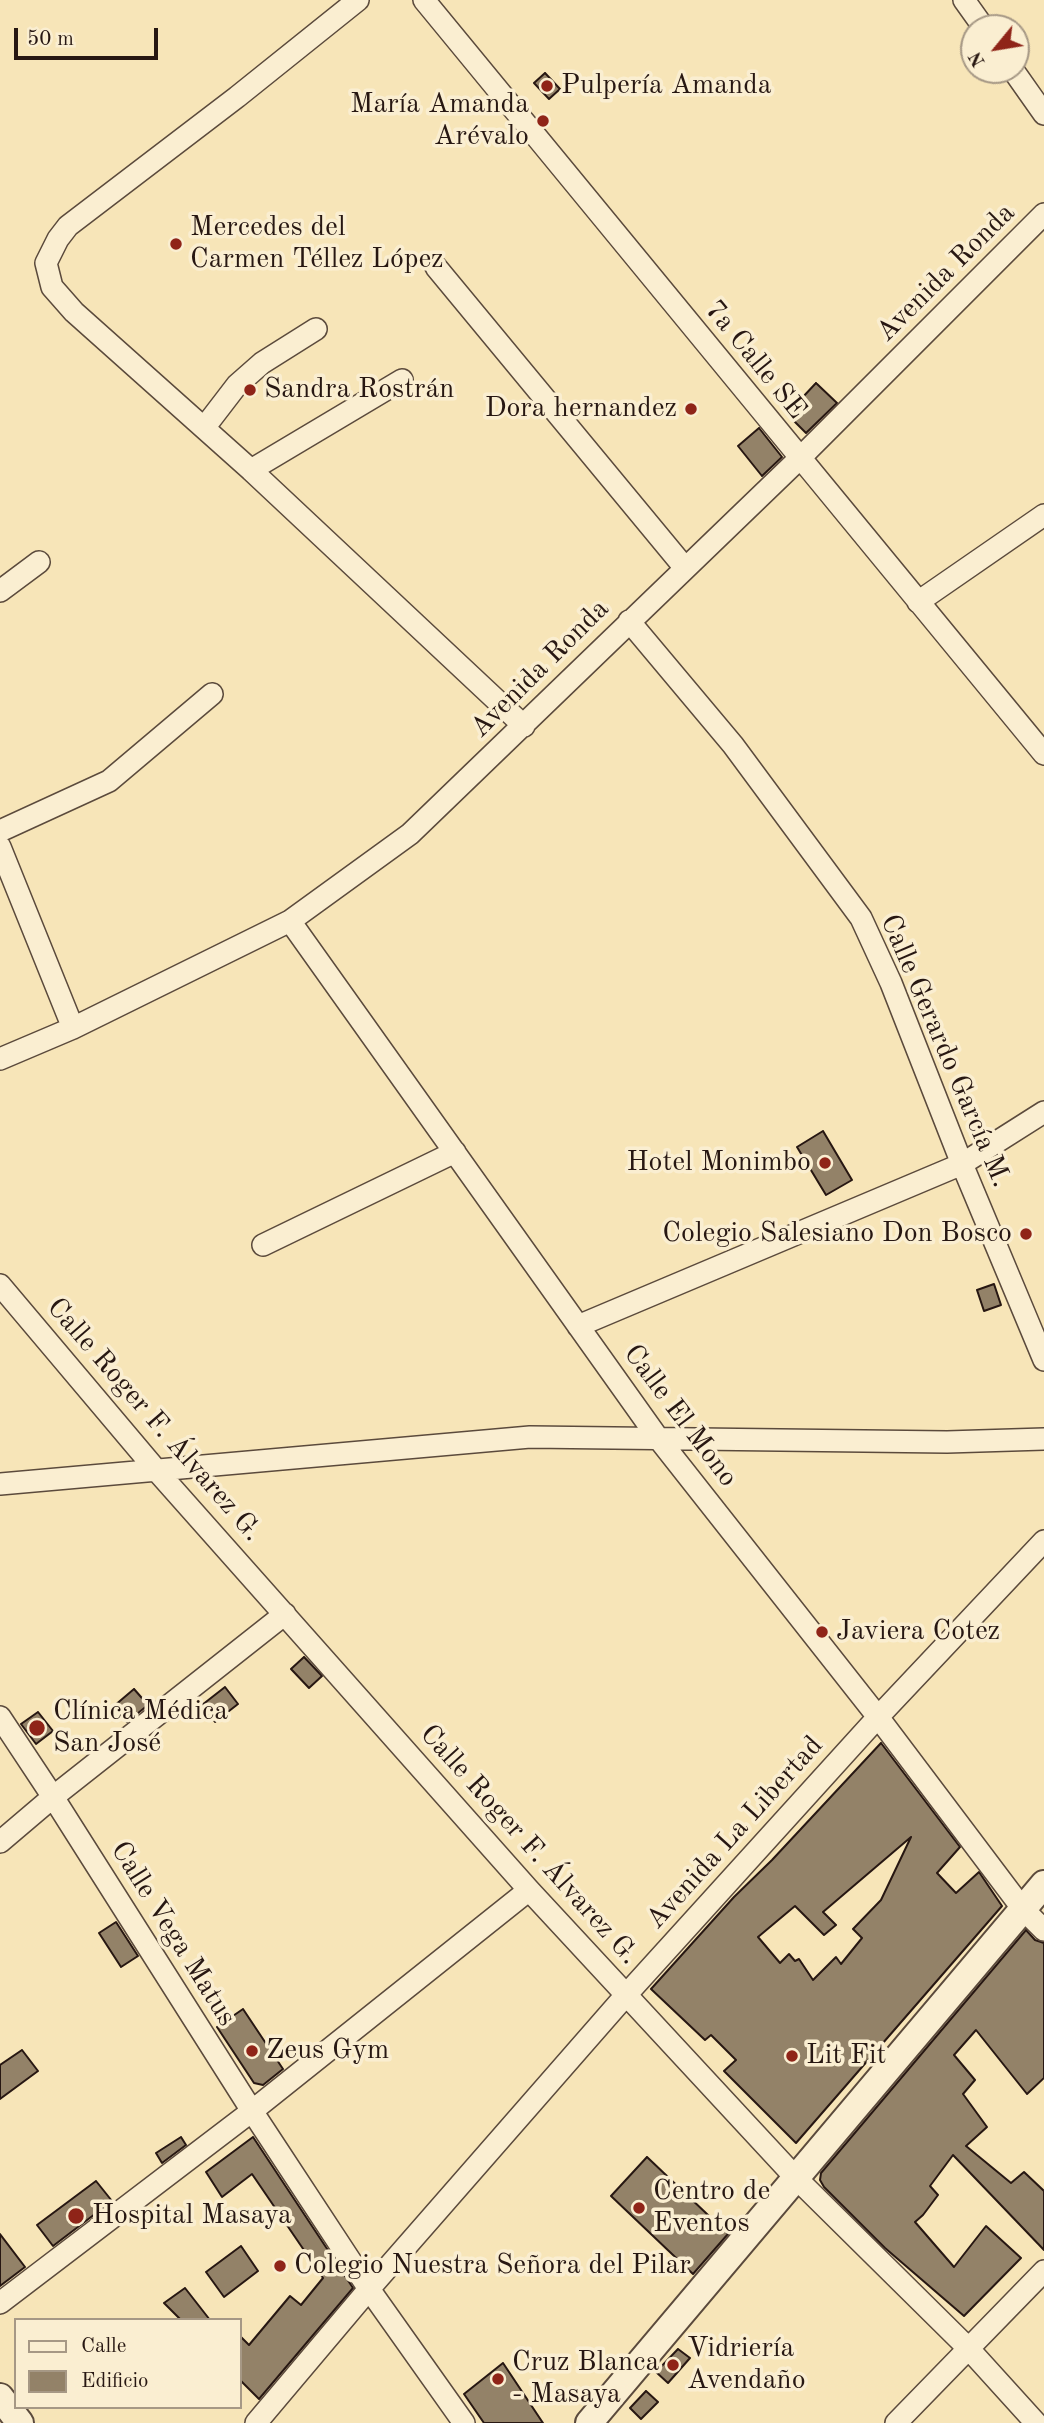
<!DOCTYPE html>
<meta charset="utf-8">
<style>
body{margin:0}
#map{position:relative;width:1044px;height:2423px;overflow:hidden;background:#f7e5b8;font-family:"Old Standard TT",serif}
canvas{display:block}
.legend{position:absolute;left:14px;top:2318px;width:228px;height:91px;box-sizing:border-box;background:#faeed1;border:2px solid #a69885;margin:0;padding:9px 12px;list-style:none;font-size:21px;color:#271712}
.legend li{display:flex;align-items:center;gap:14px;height:35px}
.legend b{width:35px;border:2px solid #a69885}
.north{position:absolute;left:960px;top:14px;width:70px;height:70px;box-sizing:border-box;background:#faeed1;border:2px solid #a69885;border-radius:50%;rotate:240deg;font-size:19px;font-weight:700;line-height:28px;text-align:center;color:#271712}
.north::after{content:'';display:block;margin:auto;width:24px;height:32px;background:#8f2418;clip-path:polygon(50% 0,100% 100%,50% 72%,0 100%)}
.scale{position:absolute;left:14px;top:28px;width:144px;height:32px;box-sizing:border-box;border:4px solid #271712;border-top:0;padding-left:9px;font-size:21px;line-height:24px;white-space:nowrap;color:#271712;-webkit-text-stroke:5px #faeed1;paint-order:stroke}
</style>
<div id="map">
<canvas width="1044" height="2423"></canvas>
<ul class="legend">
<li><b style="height:9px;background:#faeed1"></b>Calle</li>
<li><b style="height:19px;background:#938268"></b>Edificio</li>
</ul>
<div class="north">N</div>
<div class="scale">50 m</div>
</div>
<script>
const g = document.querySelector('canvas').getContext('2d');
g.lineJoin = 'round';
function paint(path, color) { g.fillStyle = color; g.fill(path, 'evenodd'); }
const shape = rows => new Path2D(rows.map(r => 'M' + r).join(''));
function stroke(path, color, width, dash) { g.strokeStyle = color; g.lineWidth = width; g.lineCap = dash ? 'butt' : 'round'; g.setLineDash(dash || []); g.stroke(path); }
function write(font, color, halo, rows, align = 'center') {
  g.font = font + ' "Old Standard TT",serif'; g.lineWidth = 7; g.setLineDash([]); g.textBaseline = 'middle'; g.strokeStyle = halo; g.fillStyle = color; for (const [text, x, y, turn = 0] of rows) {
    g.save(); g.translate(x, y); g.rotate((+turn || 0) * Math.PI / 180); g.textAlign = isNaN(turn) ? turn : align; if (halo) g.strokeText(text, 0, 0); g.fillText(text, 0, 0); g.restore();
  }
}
const building = shape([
 [545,73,560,89,549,99,534,83,545,73],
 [816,383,837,403,806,433,787,414,816,383],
 [759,428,782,457,762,476,738,446,759,428],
 [823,1131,852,1180,826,1195,797,1147,823,1131],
 [994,1284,1001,1305,984,1311,977,1290,994,1284],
 [304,1657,322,1676,309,1688,291,1669,304,1657],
 [225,1687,238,1704,215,1722,202,1705,225,1687],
 [134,1689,148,1705,127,1722,114,1706,134,1689],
 [38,1712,53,1731,36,1744,21,1724,38,1712],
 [881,1743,960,1847,937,1873,956,1893,979,1872,1002,1906,796,2143,724,2071,736,2060,711,2035,705,2040,651,1989,734,1897,772,1860,881,1743],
 [911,1837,881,1900,853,1929,862,1938,841,1964,836,1957,813,1980,799,1959,795,1961,789,1954,780,1963,758,1937,795,1906,824,1935,836,1925,823,1912,911,1837],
 [116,1922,138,1956,121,1967,99,1933,116,1922],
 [1026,1930,1035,1940,1044,1943,1044,2078,1027,2094,976,2030,954,2055,975,2080,963,2094,987,2127,966,2146,1011,2183,1024,2172,1044,2191,1044,2250,953,2155,930,2186,938,2195,923,2215,915,2222,954,2267,986,2226,1021,2258,964,2316,885,2248,824,2187,820,2180,821,2173,1026,1930],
 [243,2009,283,2069,263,2085,254,2083,217,2027,243,2009],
 [22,2050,38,2071,0,2099,0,2065,22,2050],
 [181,2137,186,2145,162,2163,156,2153,181,2137],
 [253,2137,353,2288,259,2399,240,2380,240,2336,249,2345,290,2296,301,2305,323,2278,252,2174,222,2197,206,2172,253,2137],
 [647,2157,728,2234,693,2274,611,2196,647,2157],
 [96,2181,112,2201,53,2246,37,2225,96,2181],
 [0,2234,25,2267,0,2286,0,2234],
 [241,2246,258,2271,224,2297,206,2272,241,2246],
 [185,2288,210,2320,181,2320,164,2303,185,2288],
 [678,2349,690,2358,668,2383,656,2372,678,2349],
 [503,2363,543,2423,484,2423,464,2394,503,2363],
 [646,2391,658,2402,641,2419,630,2408,646,2391]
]);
const minor = shape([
 [358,0,237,97,68,226,58,239,46,263,52,287,74,312,251,470,524,726],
 [424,0,1044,754],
 [964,0,984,28],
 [1013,70,1044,114],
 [436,267,685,568],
 [204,428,237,385,262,363,316,329],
 [251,470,402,380],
 [0,591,39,562],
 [918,602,1044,515],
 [629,621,733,745,861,918,891,983,962,1164,1044,1360],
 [0,831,109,781,212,694],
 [0,847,73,1028],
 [290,921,658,1438,878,1717,1022,1908,1044,1930],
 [0,1059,73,1028,290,921,410,834,800,458,1044,214],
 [263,1245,455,1152],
 [0,1285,157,1471,529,1890,796,2178,968,2348,1036,2423],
 [578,1326,962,1164,1044,1112],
 [0,1484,530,1437,947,1442,1044,1439],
 [0,1717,53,1797,252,2111,369,2289,464,2423],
 [0,1842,53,1797,285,1614],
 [0,2303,252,2111,529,1890],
 [256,2423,369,2289,626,1995,878,1717,1044,1541],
 [896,2423,1044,2271]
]);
const tertiary = shape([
 [0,2397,20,2423],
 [589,2423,1044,1884]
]);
const markers = [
 [547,86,7,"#8f2418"],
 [543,121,7,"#8f2418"],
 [176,244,7,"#8f2418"],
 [250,390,7,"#8f2418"],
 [691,409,7,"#8f2418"],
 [825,1163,7,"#8f2418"],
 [1026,1234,7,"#8f2418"],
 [822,1632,7,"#8f2418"],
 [37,1728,9,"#8f2418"],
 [252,2051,7,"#8f2418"],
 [792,2056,7,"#8f2418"],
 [639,2208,7,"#8f2418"],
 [76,2216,9,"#8f2418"],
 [280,2266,7,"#8f2418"],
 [673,2365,7,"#8f2418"],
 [498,2379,7,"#8f2418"]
];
const poiNames = [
 ["Pulpería Amanda",561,86],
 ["María Amanda",529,105,"right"],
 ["Arévalo",529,137,"right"],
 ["Mercedes del",190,228],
 ["Carmen Téllez López",190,260],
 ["Sandra Rostrán",264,390],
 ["Dora hernandez",677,409,"right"],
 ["Hotel Monimbo",811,1163,"right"],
 ["Colegio Salesiano Don Bosco",1012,1234,"right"],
 ["Javiera Cotez",836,1632],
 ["Clínica Médica",53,1712],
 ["San José",53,1744],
 ["Zeus Gym",266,2051],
 ["Lit Fit",806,2056],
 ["Centro de",653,2192],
 ["Eventos",653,2224],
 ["Hospital Masaya",92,2216],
 ["Colegio Nuestra Señora del Pilar",294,2266],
 ["Vidriería",687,2349],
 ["Avendaño",687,2381],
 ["Cruz Blanca",512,2363],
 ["- Masaya",512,2395]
];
const streetNames = [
 ["Avenida Ronda",946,273,-45],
 ["7a Calle SE",755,360,51],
 ["Avenida Ronda",540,669,-45],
 ["Calle Gerardo García M.",945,1051,67],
 ["Calle El Mono",680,1416,53],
 ["Calle Roger F. Álvarez G.",154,1420,49],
 ["Avenida La Libertad",735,1833,-48],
 ["Calle Roger F. Álvarez G.",529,1845,48],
 ["Calle Vega Matus",173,1934,58]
];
paint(building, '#938268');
stroke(building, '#271712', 2);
stroke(minor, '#5b4a3c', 24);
stroke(tertiary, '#5b4a3c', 30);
stroke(minor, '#faeed1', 21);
stroke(tertiary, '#faeed1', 26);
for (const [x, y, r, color] of markers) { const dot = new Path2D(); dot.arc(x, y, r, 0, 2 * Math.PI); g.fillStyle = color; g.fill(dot); stroke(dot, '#faeed1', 2.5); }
write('28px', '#271712', '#faeed1', poiNames, 'left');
write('28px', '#271712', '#faeed1', streetNames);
</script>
